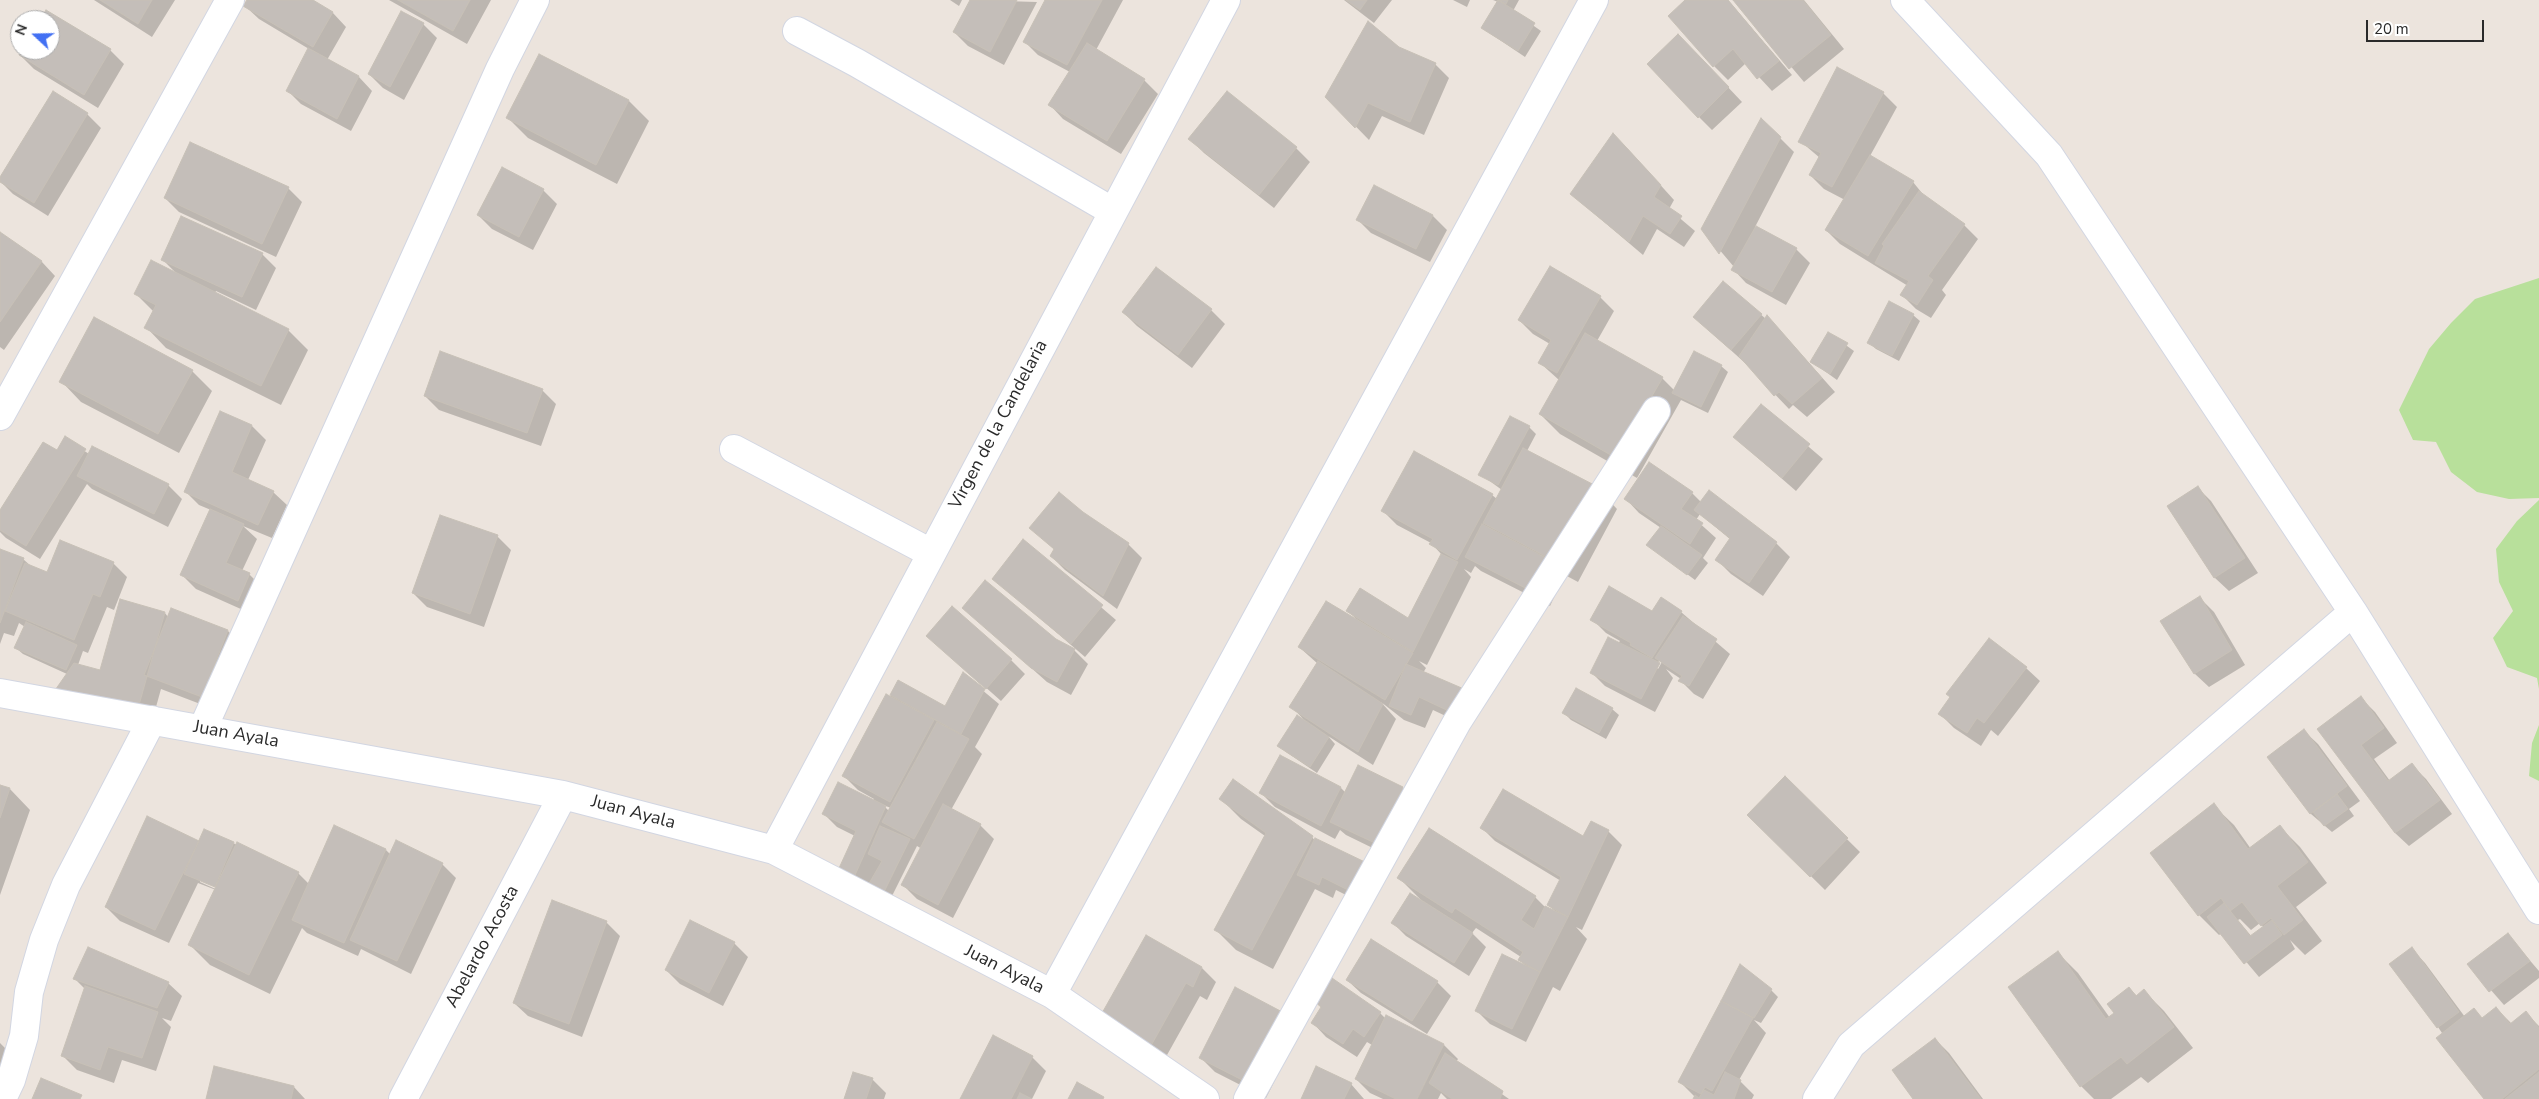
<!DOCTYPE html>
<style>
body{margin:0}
#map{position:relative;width:2539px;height:1099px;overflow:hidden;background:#ece4dd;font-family:"Nunito Sans",sans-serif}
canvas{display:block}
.north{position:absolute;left:10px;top:10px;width:50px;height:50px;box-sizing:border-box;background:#fff;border:1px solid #aaa;border-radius:50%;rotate:291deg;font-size:14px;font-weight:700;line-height:20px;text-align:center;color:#2a2a2a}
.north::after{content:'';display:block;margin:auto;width:18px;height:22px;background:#4270f3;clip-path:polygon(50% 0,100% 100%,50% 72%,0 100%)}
.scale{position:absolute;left:2366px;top:20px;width:118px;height:22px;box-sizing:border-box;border:2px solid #2a2a2a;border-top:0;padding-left:6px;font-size:15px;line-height:18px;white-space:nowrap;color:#2a2a2a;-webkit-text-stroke:4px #fff;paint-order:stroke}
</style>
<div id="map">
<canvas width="2539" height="1099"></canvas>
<div class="north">N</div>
<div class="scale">20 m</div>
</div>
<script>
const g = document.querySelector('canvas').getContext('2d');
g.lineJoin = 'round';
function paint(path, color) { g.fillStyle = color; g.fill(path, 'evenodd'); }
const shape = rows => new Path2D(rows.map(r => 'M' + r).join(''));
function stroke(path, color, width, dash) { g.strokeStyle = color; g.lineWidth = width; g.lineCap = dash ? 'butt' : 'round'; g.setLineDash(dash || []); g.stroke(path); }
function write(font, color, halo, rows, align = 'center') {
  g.font = font + ' "Nunito Sans",sans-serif'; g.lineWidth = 4.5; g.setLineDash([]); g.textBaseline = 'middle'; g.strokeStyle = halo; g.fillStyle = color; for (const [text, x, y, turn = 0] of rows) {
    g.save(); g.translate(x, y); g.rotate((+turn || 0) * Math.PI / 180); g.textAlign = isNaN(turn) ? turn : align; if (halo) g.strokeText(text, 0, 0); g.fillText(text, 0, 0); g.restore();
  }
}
const green = shape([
 [2539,278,2539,498,2509,499,2477,492,2451,472,2436,442,2413,440,2399,410,2429,349,2451,323,2475,299],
 [2539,500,2539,689,2537,678,2507,667,2493,638,2513,611,2499,582,2496,549,2517,521],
 [2539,725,2539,781,2529,776,2532,743]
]);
const shadow = shape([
 [94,0,175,0,152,37],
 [248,0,310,0,333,13,346,27,327,60,359,77,372,91,351,131,301,104,287,90,309,49,259,19,245,6],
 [389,0,491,0,467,44],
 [950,0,962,0,959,6],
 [971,0,1037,2,1004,65,968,46,954,32],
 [1046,0,1123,0,1096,50,1144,80,1158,94,1121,154,1063,119,1050,105,1070,72,1038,55,1024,41],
 [1344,0,1392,0,1374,23],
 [1453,0,1470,0,1467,7],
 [1493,0,1519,0,1513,11,1541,31,1525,57,1482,28,1498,2],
 [1687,0,1728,0,1792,75,1772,91,1746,63,1728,80,1714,66],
 [1735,0,1804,0,1844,49,1804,82],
 [47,12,110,50,124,64,98,108,34,69,20,55,23,50,50,50,50,20,42,20],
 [423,24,437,38,404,100,383,88,369,74],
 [1398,48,1435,64,1449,78,1424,135,1382,116,1369,140,1327,97],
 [1692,49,1742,102,1712,130,1699,117],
 [540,55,629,101,649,121,617,184,528,138,508,118],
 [1227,92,1296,148,1310,162,1274,208,1204,153,1190,139],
 [1883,93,1897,107,1870,156,1913,182,1926,198,1964,225,1978,239,1942,290,1946,295,1931,318,1916,309,1902,295,1908,286,1840,244,1826,230,1845,200,1824,189,1810,175,1820,158,1800,141],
 [87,114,101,128,48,216,13,194,0,181],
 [1762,120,1794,152,1755,227,1796,249,1810,263,1786,305,1746,283,1733,269,1734,267,1702,229],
 [1627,148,1674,200,1669,209,1695,231,1684,247,1657,229,1643,255,1571,194],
 [1374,187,1433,216,1447,230,1430,262,1371,233,1358,220],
 [288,188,302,202,276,257,179,212,165,198],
 [543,190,557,204,533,250,492,229,478,215],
 [0,233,42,262,55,276,4,350,0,347],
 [262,254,276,268,256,310,216,291,215,293,288,330,308,350,281,405,166,348,146,327,154,312,136,294,176,273,162,259],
 [1550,267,1600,297,1614,311,1597,341,1662,378,1675,391,1721,366,1728,372,1708,413,1681,400,1637,478,1560,434,1540,414,1559,380,1539,362,1550,344,1533,334,1519,320],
 [1156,269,1211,310,1225,324,1192,368,1137,326,1123,312],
 [1723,282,1766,319,1768,317,1835,392,1807,417,1793,405,1789,409,1745,363,1694,317],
 [1913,315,1920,321,1899,361,1876,349,1869,343],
 [1829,333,1854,351,1837,380,1812,362],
 [192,371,212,391,179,453,81,402,61,381],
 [542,390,556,404,541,446,439,410,425,396],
 [1761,406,1823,459,1796,491,1734,437],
 [221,413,252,426,266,440,248,480,273,492,287,505,272,538,243,526,257,539,242,571,249,574,263,588,252,614,196,589,182,575,211,510,199,505,185,491],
 [1529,427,1536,434,1527,451,1597,488,1617,509,1578,582,1565,575,1550,606,1481,571,1475,566,1471,573,1464,569,1471,577,1427,665,1419,661,1426,668,1423,673,1467,726,1433,710,1425,728,1404,720,1381,702,1396,719,1373,765,1328,736,1335,744,1317,773,1286,752,1279,745,1305,721,1291,706,1318,664,1299,647,1356,619,1348,611,1409,620,1442,555,1431,543,1397,525,1383,511,1492,495,1497,499,1502,490,1480,474],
 [65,438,89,454,168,485,182,499,168,527,92,489,87,484,40,559,6,538,0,532,0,513,57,452],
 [2197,487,2211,501,2258,573,2229,591,2215,578,2169,506],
 [1692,493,1701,502,1776,543,1790,557,1763,596,1731,574,1717,560,1731,540,1700,514,1696,520,1716,538,1703,558,1708,563,1695,580,1648,545,1661,528,1639,513,1626,499],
 [1031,528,1128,544,1142,558,1117,609,1065,570,1051,556,1055,550],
 [497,536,511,550,484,627,427,607,413,593],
 [1024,541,1116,620,1085,657,993,578],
 [0,550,23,559,32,567,48,574,113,563,127,577,114,610,107,607,88,653,83,651,78,665,101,672,121,600,165,613,168,617,171,609,228,631,242,645,216,710,161,689,151,725,67,674,23,654,16,648,25,627,19,623,14,636,4,633,0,644],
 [2200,598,2214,612,2245,665,2209,687,2195,674,2162,621],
 [964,608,1055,640,1074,650,1088,664,1071,695,1047,682],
 [1681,612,1730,654,1703,699,1694,694,1680,680,1681,679,1666,669,1673,678,1655,712,1605,686,1591,672,1620,641,1606,633,1592,619],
 [1660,659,1663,660,1658,669,1656,667],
 [928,636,1011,660,1025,674,1001,701],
 [2026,668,2040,681,1998,736,1991,730,1981,746,1954,728,1940,714,1951,697],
 [963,674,999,704,975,747,982,754,951,810,980,825,994,839,953,918,917,899,903,885,922,849,917,846,889,902,851,890,855,836,837,827,823,813,873,801,874,799,858,790,844,776,899,682,945,707],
 [883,805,891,808,889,811],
 [2361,698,2375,712,2397,743,2374,759,2390,781,2412,765,2426,779,2452,814,2409,846,2395,833,2319,729],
 [1612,709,1619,715,1606,739,1571,720,1564,713],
 [2304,731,2318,744,2360,801,2349,809,2354,816,2332,832,2311,814,2269,757],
 [1280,756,1341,788,1346,793,1402,788,1416,802,1389,856,1346,835,1340,830,1335,839,1275,807,1261,793],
 [1785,778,1860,852,1825,890,1749,815],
 [0,786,10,789,30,810,0,895],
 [1221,799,1312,837,1368,906,1336,890,1333,898,1315,889,1273,969,1236,950,1215,929,1265,836,1241,819],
 [2213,805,2234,825,2251,849,2280,827,2300,847,2327,883,2296,907,2322,941,2305,955,2290,940,2295,949,2259,977,2222,933,2219,935,2199,915],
 [2240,919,2251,930,2260,923,2264,928,2252,937,2238,920],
 [335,827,386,850,391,855,442,864,456,878,411,974,361,949,358,956,307,933,302,928,270,994,210,965,190,945,216,890,198,883,169,943,120,921,106,907,198,842,233,843,298,873,309,884],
 [200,879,221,889,220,891,200,882],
 [1481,827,1583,838,1608,831,1622,845,1582,930,1576,927,1587,939,1560,991,1553,987,1526,1042,1490,1024,1476,1010,1526,966,1519,960,1521,957,1476,928,1472,933,1486,947,1469,976,1406,936,1392,922,1422,901,1399,878,1430,830,1535,897,1546,908,1556,912,1548,905,1561,881,1495,841],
 [606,922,620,936,582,1037,528,1016,514,1003],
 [690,922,734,943,748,957,723,1006,680,984,666,970],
 [2508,935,2539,971,2539,978,2504,1005,2469,965],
 [2412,949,2425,963,2465,1017,2483,1019,2496,1008,2512,1024,2526,1013,2539,1026,2539,1099,2486,1099,2438,1027],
 [2057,952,2078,973,2110,1018,2116,1013,2129,988,2137,996,2144,991,2164,1011,2193,1048,2148,1083,2141,1077,2111,1099,2094,1099,2081,1086],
 [1202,968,1216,982,1207,1000,1200,996,1162,1064,1113,1035],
 [75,979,168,983,182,996,171,1021,162,1018,171,1027,156,1071,122,1060,114,1083,77,1070,63,1056,86,990],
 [1347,980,1437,982,1451,996,1427,1034,1361,993],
 [1771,990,1778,997,1761,1023,1754,1020,1766,1033,1739,1080,1754,1095,1752,1099,1694,1099,1695,1097,1679,1081,1722,1001],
 [1380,1013,1385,1018,1386,1016,1444,1045,1458,1059,1456,1062,1509,1099,1447,1099,1441,1093,1438,1099,1383,1099,1370,1093,1356,1079,1372,1045,1367,1042,1357,1057,1326,1037,1313,1023],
 [1301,1030,1266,1098,1215,1072,1201,1058],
 [1935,1039,1949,1053,1983,1099,1915,1099],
 [0,1043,12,1055,0,1079],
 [1032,1057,1046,1071,1032,1099,961,1099],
 [872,1079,886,1093,884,1099,846,1099],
 [1351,1084,1364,1099,1302,1099],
 [294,1087,305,1099,207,1099]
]);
const building = shape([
 [100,0,152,0,138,24,100,0],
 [247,0,313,0,333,12,313,47,243,6,247,0],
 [398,0,470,0,453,31,398,0],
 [970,0,1017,0,990,52,953,32,970,0],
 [1045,0,1102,0,1067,65,1023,42,1045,0],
 [1346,0,1367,0,1360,10,1346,0],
 [1497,0,1508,0,1506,4,1497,0],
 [1498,0,1535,23,1518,51,1481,28,1498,0],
 [1685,0,1728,0,1779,61,1757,79,1733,49,1713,67,1668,16,1685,0],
 [1733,0,1803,0,1831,35,1789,69,1733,0],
 [46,10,111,49,84,95,19,55,22,50,50,50,50,20,40,20,46,10],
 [401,11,424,23,390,87,368,74,401,11],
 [1368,21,1399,47,1436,63,1410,122,1368,103,1355,128,1325,97,1368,21],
 [1678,34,1729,87,1698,118,1647,64,1678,34],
 [1087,43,1145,79,1107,141,1048,105,1087,43],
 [308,48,359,76,337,119,286,91,308,48],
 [539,54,629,100,596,165,506,118,539,54],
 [1837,67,1884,92,1832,187,1809,175,1821,153,1798,142,1837,67],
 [53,91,88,113,34,203,0,182,0,177,53,91],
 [1227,91,1297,147,1259,195,1188,139,1227,91],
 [1761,118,1781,137,1719,254,1701,229,1761,118],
 [1613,133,1661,185,1654,197,1682,216,1670,234,1643,216,1629,242,1570,194,1613,133],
 [190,142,289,187,262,244,164,198,190,142],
 [1870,155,1914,181,1868,256,1825,230,1870,155],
 [502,167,544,189,519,237,477,215,502,167],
 [1374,185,1433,215,1416,249,1356,220,1374,185],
 [1919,191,1965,224,1928,276,1933,280,1917,305,1900,295,1909,281,1875,263,1884,246,1882,244,1919,191],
 [181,216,263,253,242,297,161,260,181,216],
 [1756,226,1797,248,1772,292,1731,270,1756,226],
 [0,232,42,261,0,322,0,232],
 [151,260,289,329,261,386,144,328,156,305,134,294,151,260],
 [1550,266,1601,296,1557,373,1538,363,1551,340,1518,320,1550,266],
 [1156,267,1212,309,1178,355,1122,312,1156,267],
 [1723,281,1762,314,1731,350,1693,317,1723,281],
 [1889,301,1914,314,1892,356,1867,343,1889,301],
 [1767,315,1822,378,1792,404,1779,392,1774,396,1739,356,1767,315],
 [94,317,193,370,158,434,59,382,94,317],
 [1828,332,1848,343,1830,374,1810,362,1828,332],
 [1585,333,1663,377,1616,458,1539,414,1585,333],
 [440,351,543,389,527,433,424,396,440,351],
 [1694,351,1722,365,1701,407,1672,393,1694,351],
 [1761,404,1810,444,1782,478,1733,437,1761,404],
 [220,411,252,425,232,472,274,491,258,525,184,492,220,411],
 [1510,416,1530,426,1498,485,1478,475,1510,416],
 [65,436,86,449,26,546,0,530,0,510,43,442,57,450,65,436],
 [92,446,169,484,154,514,77,476,92,446],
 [1523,448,1598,487,1558,563,1483,523,1523,448],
 [1414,451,1493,494,1457,560,1429,544,1433,539,1381,511,1414,451],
 [1649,462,1693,492,1681,509,1703,523,1690,544,1624,499,1649,462],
 [2198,486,2245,558,2214,578,2167,506,2198,486],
 [1709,490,1777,542,1749,583,1715,560,1730,538,1694,510,1709,490],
 [1059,492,1083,512,1129,543,1103,596,1050,556,1054,549,1029,528,1059,492],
 [210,509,244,524,226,563,250,573,238,601,180,575,210,509],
 [440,515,498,535,470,614,412,593,440,515],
 [1482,524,1552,561,1535,593,1465,557,1482,524],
 [1661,526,1702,555,1687,575,1646,545,1661,526],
 [1023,539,1103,605,1071,644,992,579,1023,539],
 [60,540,114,562,100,597,93,594,74,640,5,611,25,563,47,572,60,540],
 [0,549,24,558,0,623,0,549],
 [1441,554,1458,562,1413,652,1346,611,1360,588,1408,618,1441,554],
 [985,580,1056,639,1075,649,1057,682,1031,668,962,608,985,580],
 [1609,586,1652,611,1661,597,1682,611,1652,658,1630,645,1631,643,1590,620,1609,586],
 [2200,596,2232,650,2194,674,2160,621,2200,596],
 [120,599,165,612,137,712,51,696,74,663,100,670,120,599],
 [1326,601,1413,653,1385,700,1298,647,1326,601],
 [952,606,1012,659,986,689,926,636,952,606],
 [171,608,228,630,202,697,144,675,171,608],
 [1683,616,1717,639,1689,686,1678,681,1682,676,1655,658,1683,616],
 [26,622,77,645,66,670,14,648,26,622],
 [1608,637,1660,663,1641,699,1590,673,1608,637],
 [1989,638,2027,667,1984,723,1977,718,1967,733,1938,714,1950,697,1946,694,1989,638],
 [1318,661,1383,704,1358,752,1289,707,1318,661],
 [1406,664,1464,689,1453,713,1419,697,1411,715,1389,706,1406,664],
 [963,672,985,689,961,734,890,695,898,680,945,706,963,672],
 [1576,688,1613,708,1599,733,1562,713,1576,688],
 [886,694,934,720,890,802,842,776,886,694],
 [2361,696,2384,728,2361,745,2388,781,2412,763,2440,800,2395,833,2317,729,2361,696],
 [1297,715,1329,737,1310,767,1277,746,1297,715],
 [937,722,969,739,914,839,882,822,937,722],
 [2304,729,2347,786,2310,814,2267,757,2304,729],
 [1280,755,1341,787,1321,826,1259,793,1280,755],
 [1358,765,1403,787,1375,843,1330,822,1358,765],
 [1785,776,1848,838,1810,877,1747,815,1785,776],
 [1233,779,1313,836,1252,950,1214,930,1266,833,1219,799,1233,779],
 [838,782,886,806,851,884,835,877,856,831,822,814,838,782],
 [0,785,10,788,0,818,0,785],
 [1503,789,1583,836,1591,821,1609,830,1568,917,1547,905,1561,877,1480,828,1503,789],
 [2337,794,2348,809,2324,826,2313,812,2337,794],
 [2214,803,2248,849,2280,825,2308,862,2277,886,2303,920,2284,935,2271,918,2261,926,2242,902,2230,911,2221,898,2198,916,2150,853,2214,803],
 [943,804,981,824,938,905,901,885,943,804],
 [147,816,199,841,155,930,105,907,147,816],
 [334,825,386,849,344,943,292,920,334,825],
 [880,826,910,839,882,896,867,887,882,861,868,854,880,826],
 [1429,828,1536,896,1521,920,1534,929,1545,906,1568,917,1540,972,1518,960,1523,952,1455,908,1452,913,1397,878,1429,828],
 [204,829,234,842,215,887,184,874,204,829],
 [1315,838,1369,864,1354,893,1322,877,1319,885,1297,875,1315,838],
 [396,840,443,863,397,961,350,940,396,840],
 [237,842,299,872,249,975,188,945,237,842],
 [1410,893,1473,933,1454,963,1391,923,1410,893],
 [552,900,607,921,569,1024,513,1003,552,900],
 [2224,903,2250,936,2272,920,2282,935,2244,964,2207,917,2224,903],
 [690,920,735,942,709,993,665,970,690,920],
 [2508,933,2530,961,2489,992,2467,964,2508,933],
 [1146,935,1202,967,1193,987,1186,983,1148,1051,1097,1022,1146,935],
 [1371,939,1438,981,1412,1021,1346,980,1371,939],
 [88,947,169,982,157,1008,73,979,88,947],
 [2412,947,2459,1012,2437,1028,2389,964,2412,947],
 [2058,951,2106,1019,2114,1013,2107,1004,2129,987,2136,996,2144,989,2174,1027,2127,1064,2121,1057,2080,1087,2008,987,2058,951],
 [1502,954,1540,972,1512,1029,1475,1011,1502,954],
 [1740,964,1772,989,1754,1018,1721,1001,1740,964],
 [1332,978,1381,1012,1364,1037,1353,1029,1343,1044,1311,1023,1321,1007,1315,1002,1332,978],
 [85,986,158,1012,142,1058,108,1047,100,1070,61,1056,85,986],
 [1235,987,1288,1015,1252,1085,1199,1058,1235,987],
 [1721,1001,1753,1018,1712,1091,1705,1087,1701,1094,1678,1082,1721,1001],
 [2496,1007,2510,1024,2526,1011,2539,1028,2539,1069,2502,1099,2484,1099,2436,1038,2474,1008,2482,1018,2496,1007],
 [1386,1015,1444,1044,1417,1099,1396,1099,1355,1079,1386,1015],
 [993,1035,1033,1056,1011,1099,960,1099,993,1035],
 [1935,1038,1981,1099,1913,1099,1892,1070,1935,1038],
 [1445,1053,1503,1091,1500,1099,1452,1099,1429,1083,1445,1053],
 [214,1066,294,1086,291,1099,206,1099,214,1066],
 [1316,1066,1352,1083,1344,1099,1301,1099,1316,1066],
 [853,1072,873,1078,866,1099,844,1099,853,1072],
 [1725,1072,1741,1080,1734,1099,1693,1099,1695,1095,1699,1098,1704,1090,1714,1095,1725,1072],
 [2539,1072,2539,1099,2505,1099,2539,1072],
 [41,1078,82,1095,80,1099,32,1099,41,1078],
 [1077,1082,1104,1097,1103,1099,1068,1099,1077,1082],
 [1020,1093,1032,1099,1017,1099,1020,1093]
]);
const minor = shape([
 [1905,0,2049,155,2353,612,2539,910],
 [797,31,857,63,1112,211],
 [0,416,230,0],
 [734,449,931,553],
 [0,693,563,795,774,850,1052,994,1205,1099],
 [203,728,500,69,535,0],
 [774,850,1226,0],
 [1052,994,1594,0],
 [2,1099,11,1080,24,1036,29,992,44,940,66,885,152,720],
 [403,1099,563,795],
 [1248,1099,1457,722,1656,411],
 [1817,1099,1851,1045,2353,612]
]);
const streetNames = [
 ["Virgen de la Candelaria",999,425,-62],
 ["Juan Ayala",236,735,10],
 ["Juan Ayala",633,813,15],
 ["Abelardo Acosta",483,947,-62],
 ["Juan Ayala",1004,970,27]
];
paint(green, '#b8e09b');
paint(shadow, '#0003');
paint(building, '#c4beb9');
stroke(building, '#c7c0b6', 1);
stroke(minor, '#d2d6e2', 30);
stroke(minor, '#fff', 28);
write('18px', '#2a2a2a', '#fff', streetNames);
</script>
